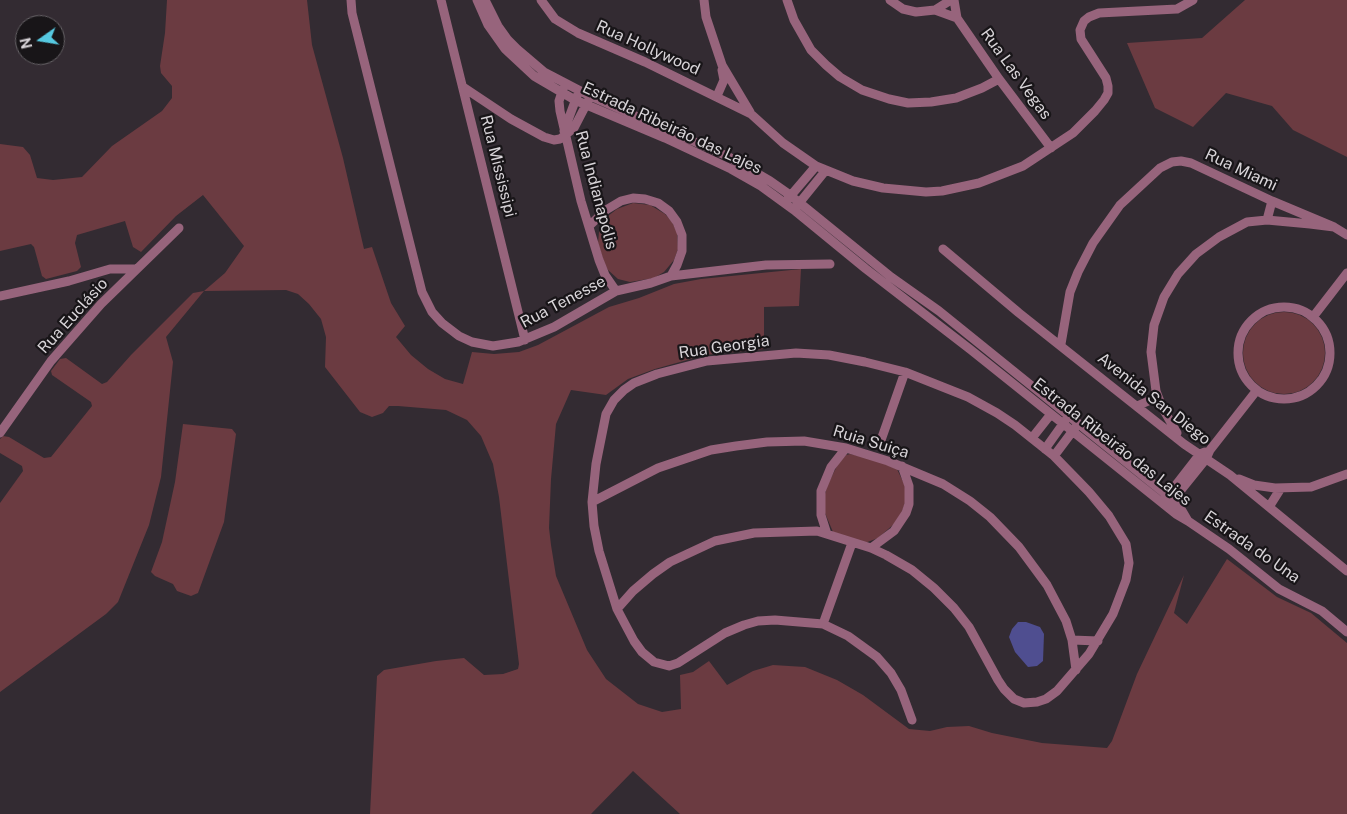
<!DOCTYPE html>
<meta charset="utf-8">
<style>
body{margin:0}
#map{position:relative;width:1347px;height:814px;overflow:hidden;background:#332b32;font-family:"Public Sans",sans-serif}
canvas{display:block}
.north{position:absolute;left:15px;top:15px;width:50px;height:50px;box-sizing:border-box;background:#181518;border:1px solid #656165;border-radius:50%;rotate:257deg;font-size:14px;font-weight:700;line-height:20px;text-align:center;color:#d8d4d8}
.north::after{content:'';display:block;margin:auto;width:18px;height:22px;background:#56c9e1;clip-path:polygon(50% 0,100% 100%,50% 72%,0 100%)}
</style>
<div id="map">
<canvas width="1347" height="814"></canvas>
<div class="north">N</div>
</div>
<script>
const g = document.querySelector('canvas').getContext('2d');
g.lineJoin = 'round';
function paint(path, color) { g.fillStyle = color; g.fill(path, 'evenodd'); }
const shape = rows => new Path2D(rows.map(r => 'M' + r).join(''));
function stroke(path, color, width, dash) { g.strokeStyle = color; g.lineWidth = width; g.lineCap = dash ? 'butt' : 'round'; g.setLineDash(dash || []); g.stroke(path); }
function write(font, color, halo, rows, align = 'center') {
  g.font = font + ' "Public Sans",sans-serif'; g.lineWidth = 4.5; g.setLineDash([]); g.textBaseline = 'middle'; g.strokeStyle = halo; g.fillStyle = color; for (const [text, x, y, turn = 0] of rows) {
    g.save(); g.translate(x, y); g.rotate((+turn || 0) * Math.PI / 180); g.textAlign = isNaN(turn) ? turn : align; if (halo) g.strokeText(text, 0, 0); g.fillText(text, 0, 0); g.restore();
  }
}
const green = shape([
 [167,0,307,0,312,45,343,158,364,249,372,247,391,303,405,326,396,337,411,355,428,369,445,379,463,384,472,352,494,354,519,352,538,345,609,307,639,298,674,284,701,279,801,269,799,306,764,307,764,349,705,355,655,369,628,379,606,395,571,390,556,424,551,479,549,528,551,545,556,576,587,650,606,679,638,704,662,712,681,709,680,675,693,672,709,661,727,685,753,671,773,665,805,667,837,680,863,695,909,729,930,731,947,727,969,726,992,733,1042,743,1107,748,1112,741,1137,674,1184,575,1174,613,1187,624,1227,559,1277,597,1311,613,1347,643,1347,814,680,814,633,771,591,814,370,814,377,676,384,670,436,661,464,658,484,675,503,674,518,669,519,664,499,497,493,464,481,436,467,420,446,410,398,406,389,406,383,413,372,417,360,412,325,367,326,337,321,319,309,304,298,294,286,290,204,291,166,337,173,362,161,477,149,525,118,602,106,614,0,692,0,503,23,471,22,466,0,453,0,439,3,436,9,437,44,458,51,457,92,406,91,402,52,375,51,371,60,359,66,358,102,384,107,382,131,355,193,293,204,291,225,273,244,246,203,195,176,216,141,252,133,247,125,221,77,235,75,243,81,267,77,271,46,279,42,276,34,247,31,244,0,251,0,144,23,147,30,155,37,178,53,180,82,177,112,146,162,111,172,98,172,86,161,73,160,66,165,33],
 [1245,0,1347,0,1347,157,1293,130,1272,106,1226,93,1193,127,1155,108,1127,43,1202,38],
 [633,203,650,205,665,214,672,222,677,232,678,249,674,260,664,272,654,278,630,282,618,279,608,270,605,265,598,243,599,232,608,216,617,209],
 '1243 353a41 41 0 1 1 82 0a41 41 0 1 1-82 0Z',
 [183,424,232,429,236,434,224,522,198,593,191,596,177,591,173,584,155,576,151,572,162,542,175,482],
 [850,454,873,459,897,469,906,488,905,503,901,514,894,524,878,538,865,543,833,532,825,513,825,494,827,486,838,464,846,455]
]);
const water = shape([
 [1018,622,1026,622,1040,627,1044,634,1043,661,1037,666,1028,667,1015,652,1009,637,1012,629]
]);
const minor = shape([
 [351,0,352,13,422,292,432,312,442,323,459,336,472,342,493,346,518,342,554,327,616,291,651,283,671,276,766,265,830,264],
 [441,0,525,340],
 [477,0,488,25,505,49,534,76,575,100,665,138,731,169,761,186,794,210,866,269,971,350,1176,514,1188,521,1229,549,1279,589,1322,611,1347,632],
 [485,0,498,26,508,40,517,49,544,72,590,96,727,156,770,181,790,195,891,277,939,311,1168,496,1181,509,1188,521],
 [541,0,555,19,578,33,645,62,751,114,783,143,816,166,853,181,883,188,926,192,942,191,979,183,1023,166,1073,133,1095,111,1104,100,1108,93,1108,86,1106,78,1081,39,1080,30,1084,21,1089,17,1099,13,1177,9,1193,0],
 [704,0,706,17,722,65,750,112],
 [787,0,794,20,811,50,826,65,840,77,862,90,889,99,908,103,931,102,956,98,982,88,999,79],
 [890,0,903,9,916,12,935,10,951,0],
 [954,0,957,18,999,79,1051,148],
 [935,10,957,18],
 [463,87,511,119,544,137,554,140,560,139,574,128,588,101],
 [563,89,559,101,560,111,581,201,599,260,605,275,616,291],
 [717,96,724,80,722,70],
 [564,131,577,96],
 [787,200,816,166],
 [796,207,826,170],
 [1267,220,1272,201],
 [589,226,606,210,621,201,633,198,645,199,658,203,669,211,677,222,682,235,682,251,677,265,671,276],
 [943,249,1019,313,1184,444,1230,475,1347,571],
 [0,296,69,281,110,269,135,269],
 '1238 353a46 46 0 1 1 92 0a46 46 0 1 1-92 0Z',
 [1313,317,1347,273],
 [1061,344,1070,292,1078,272,1093,243,1120,205,1160,168,1172,162,1181,161,1191,163,1272,201,1334,227],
 [1137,406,1153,399,1156,391],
 [0,433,51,361,101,304,179,228],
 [1177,433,1162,407,1156,391,1151,352,1154,325,1164,297,1178,274,1196,254,1219,237,1247,222,1267,220,1310,224,1334,227,1347,235],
 [1032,438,1051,414],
 [880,443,905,372],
 [1045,449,1065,421],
 [1054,456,1075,428],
 [1239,479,1254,485,1275,488,1311,487,1347,474],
 [1165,499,1200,454,1205,452],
 [1173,500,1206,459,1210,450,1257,390],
 [592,502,658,468,711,450,736,446,767,442,804,441,846,448,888,461,943,484,970,501,990,517,1019,547,1047,585,1066,621,1072,640,1076,670],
 [1269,507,1281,488],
 [827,534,821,515,821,491,831,467,846,448],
 [871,548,894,531,906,513,909,504,909,486,902,466],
 [617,609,633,591,653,574,670,562,715,541,754,533,817,531,871,548,886,555,912,570,934,588,954,608,969,627,998,680,1004,689,1014,699,1024,703,1037,702,1046,699,1057,691,1089,654,1113,614,1126,580,1129,563,1126,544,1109,516,1089,492,1054,456,1015,425,997,413,968,397,905,372,865,362,829,355,796,353,707,361,657,374,634,383,624,390,614,400,606,414,596,464,592,502,594,526,599,551,617,609,634,641,642,652,654,662,669,666,678,663,725,633,744,625,758,621,775,620,823,624,848,636,877,657,891,673,901,690,912,720],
 [823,624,852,543],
 [1072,640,1098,641]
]);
const streetNames = [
 ["Rua Hollywood",648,48,24],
 ["Rua Las Vegas",1016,74,54],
 ["Estrada Ribeirão das Lajes",672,128,25],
 ["Rua Mississipi",498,166,76],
 ["Rua Miami",1241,170,25],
 ["Rua Indianapólis",596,190,75],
 ["Rua Tenesse",563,302,-28],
 ["Rua Euclásio",73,316,-48],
 ["Rua Georgia",724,347,-8],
 ["Avenida San Diego",1154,399,38],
 ["Ruia Suiça",871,442,17],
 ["Estrada Ribeirão das Lajes",1112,442,38],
 ["Estrada do Una",1252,547,35]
];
paint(green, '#6b3b41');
paint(water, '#4f4e90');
stroke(minor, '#97647c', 9);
write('16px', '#d8d4d8', '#181518', streetNames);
</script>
